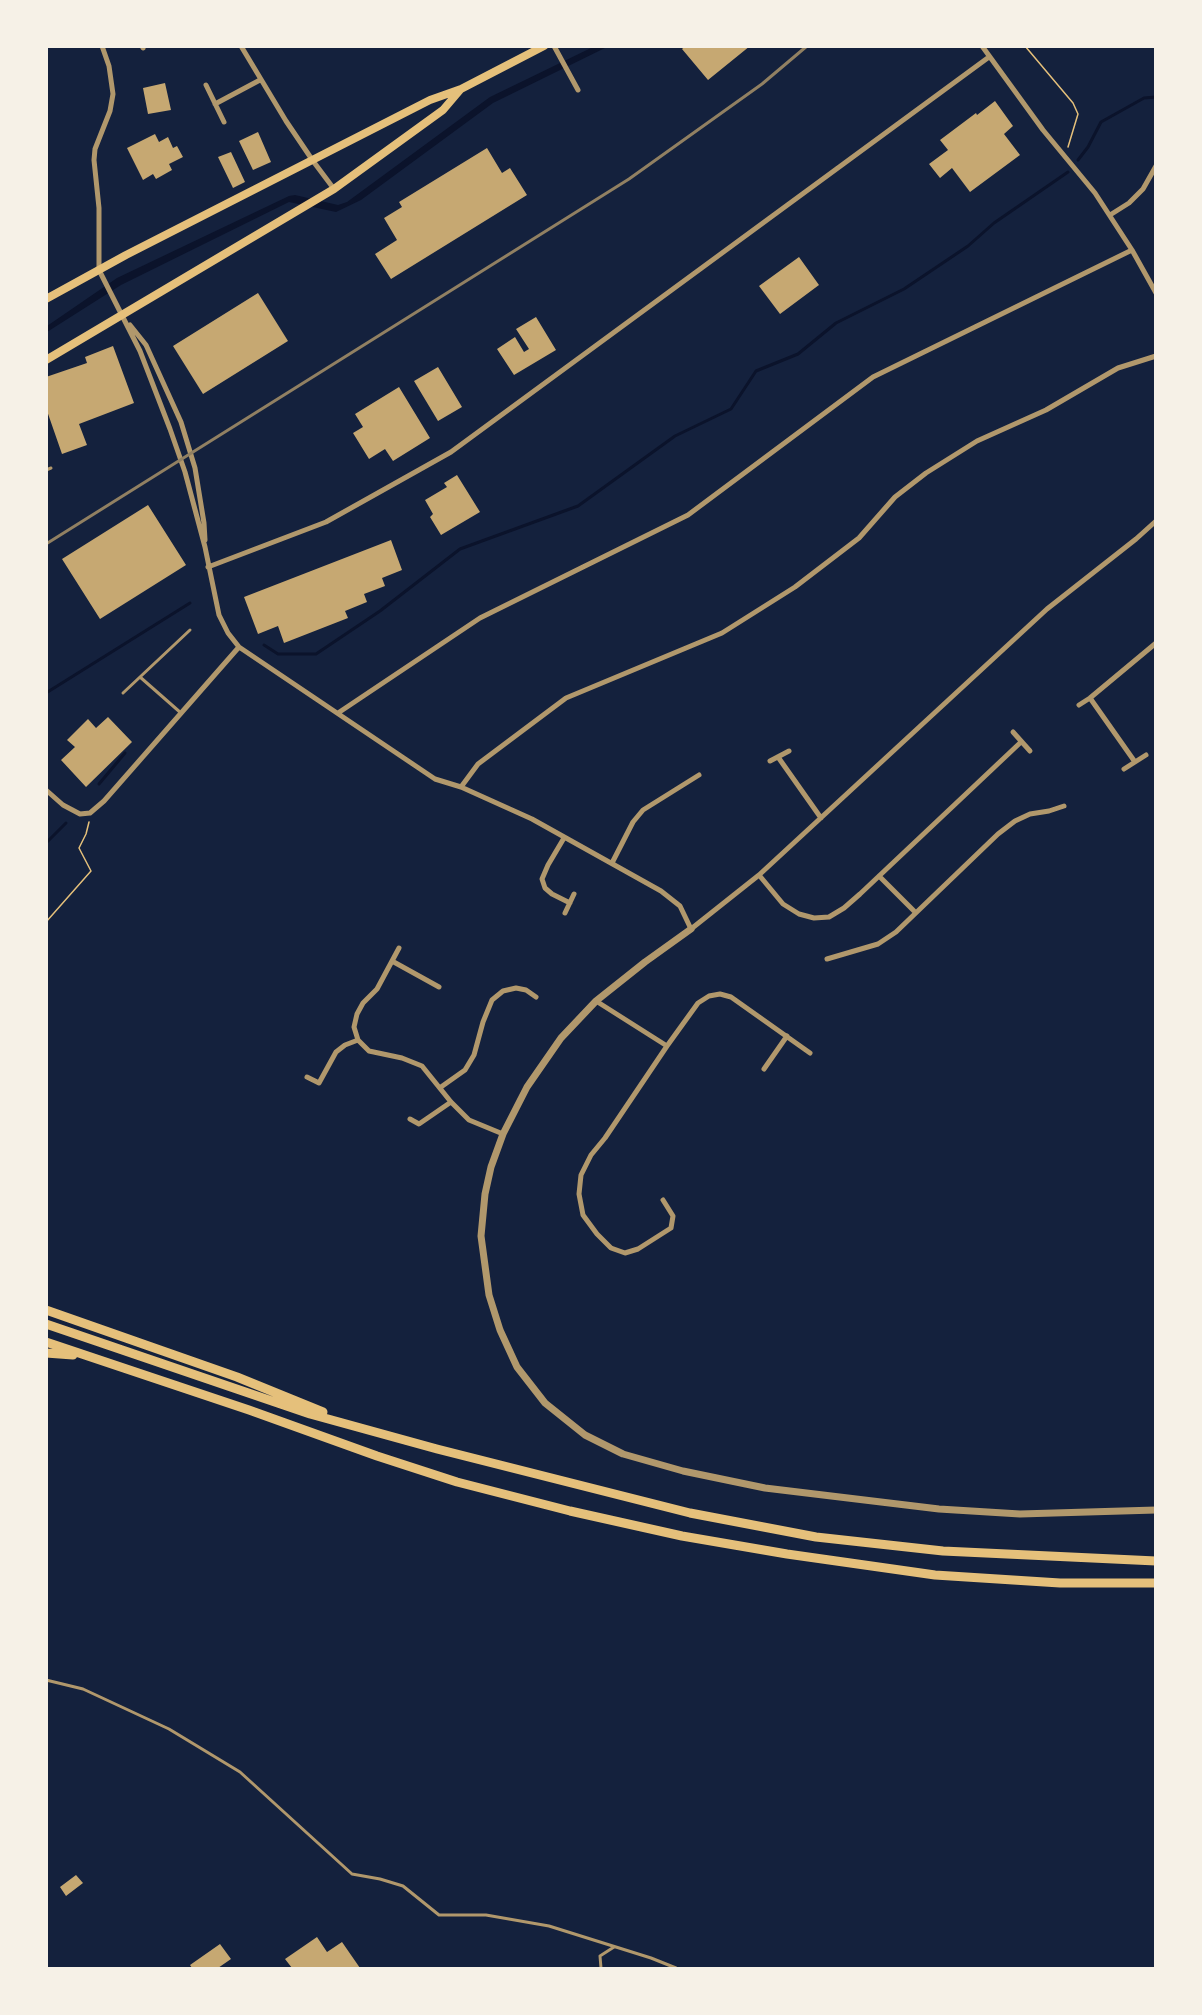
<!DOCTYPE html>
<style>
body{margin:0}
#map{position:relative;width:1202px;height:2015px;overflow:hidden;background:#14213d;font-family:"Archivo Narrow",sans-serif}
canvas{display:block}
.frame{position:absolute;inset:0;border:48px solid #f6f1e7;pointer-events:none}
</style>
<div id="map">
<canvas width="1202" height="2015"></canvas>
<div class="frame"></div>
</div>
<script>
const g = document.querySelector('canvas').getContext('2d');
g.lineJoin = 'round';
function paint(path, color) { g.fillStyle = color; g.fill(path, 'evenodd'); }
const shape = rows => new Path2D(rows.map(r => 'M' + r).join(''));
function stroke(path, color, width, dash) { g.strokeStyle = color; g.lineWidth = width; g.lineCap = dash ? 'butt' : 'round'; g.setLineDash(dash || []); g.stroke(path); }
const water = shape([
 [593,47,607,47,493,103,361,200,336,212,289,202,121,285,47,332,47,326,117,278,289,196,295,195,338,205,347,202,490,97]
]);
const stream = shape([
 [1078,160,1088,147,1101,122,1144,98,1156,97],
 [264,645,278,654,316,654,380,611,460,549,578,506,675,436,731,409,756,371,798,354,836,323,904,289,968,246,994,223,1068,172],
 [46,693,190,603],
 [99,784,125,753],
 [46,843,66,823]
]);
const building = shape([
 [685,46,750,46,708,80,682,49],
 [165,83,171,110,148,114,143,88],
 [995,101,1013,126,1004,134,1020,155,970,192,952,168,940,178,929,164,948,150,940,140,976,113,977,115],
 [258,132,271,162,253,170,239,141],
 [155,134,159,142,168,137,173,148,177,146,183,157,169,164,172,170,156,179,153,174,143,180,127,148],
 [487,148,502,173,510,168,527,195,391,279,375,254,397,240,384,218,402,207,399,202],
 [231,152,245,182,233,188,218,157],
 [799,257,819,285,780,314,759,286],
 [258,293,288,341,203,394,173,346],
 [536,317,556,350,514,375,497,349,515,337,524,352,529,349,516,329],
 [113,346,134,403,79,424,87,445,62,454,46,408,46,377,87,363,85,357],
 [438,367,462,407,438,421,414,381],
 [399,387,430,438,393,461,385,449,369,459,353,433,363,427,355,414],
 [457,475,480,512,441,535,430,517,433,514,425,500,447,487,444,483],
 [148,505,186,565,100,619,62,559],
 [391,540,402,570,382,578,385,586,364,594,367,602,345,611,348,618,284,643,278,626,258,634,244,597],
 [108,717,132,742,86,787,61,760,75,747,67,740,88,719,96,728],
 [76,1875,83,1883,66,1896,60,1887],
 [317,1937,327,1952,342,1942,360,1968,292,1968,285,1959],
 [220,1944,231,1959,218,1968,192,1968,190,1965]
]);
const path = shape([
 [1025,46,1073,103,1078,114,1068,147],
 [46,922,91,871,79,848,86,834,89,822]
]);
const service = shape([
 [46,470,51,468],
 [140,677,181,713],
 [123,693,190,630],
 [46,1680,83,1689,169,1729,240,1772,352,1874,380,1879,403,1886,439,1915,486,1915,549,1926,651,1958,676,1968],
 [601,1968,600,1956,614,1947]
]);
const minor = shape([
 [102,46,109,66,113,94,110,111,95,149,94,160,99,208,99,270,140,351,170,429,185,472,205,547,219,615,228,633,239,647,435,779,461,787,532,819,661,891,680,906,691,929,759,875,1047,609,1136,539,1156,521],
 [142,46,143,48],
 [241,46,286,121,313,161,334,189],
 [554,46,578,90],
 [982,46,1043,130,1095,193,1132,250,1156,293],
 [206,85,224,122],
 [215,104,260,80],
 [1110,215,1129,203,1143,189,1156,166],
 [130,325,146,345,181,422,195,468,204,523,205,540],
 [208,567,326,522,451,452,989,57],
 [1079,705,1090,698],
 [338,713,480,618,688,515,873,377,1132,250],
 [1013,732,1030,751],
 [778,757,821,818],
 [770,761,789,751],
 [1135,762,1090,698,1156,643],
 [1124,769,1146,755],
 [461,787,478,764,566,698,722,633,795,587,859,538,895,497,926,473,977,441,1046,410,1118,368,1156,356],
 [46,790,63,805,80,814,90,813,104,801,239,647],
 [564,838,548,865,542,879,545,888,552,894,570,903],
 [612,863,633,822,643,810,699,775],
 [759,875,783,904,799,914,814,918,829,917,844,908,860,894,1021,742],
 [879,876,915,912],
 [565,913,574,894],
 [399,948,377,989,363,1003,357,1014,354,1027,358,1040,369,1051,402,1058,422,1066,451,1102,469,1120,503,1134],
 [827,959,878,944,896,932,998,834,1015,821,1030,814,1049,811,1064,806],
 [392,961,439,987],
 [596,1001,667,1046],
 [764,1069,787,1036],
 [307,1077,319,1083,336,1052,345,1045,358,1040],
 [441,1087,465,1070,474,1055,483,1022,492,1000,503,991,516,988,526,990,536,997],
 [410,1119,419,1124,451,1102],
 [663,1200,673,1216,671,1228,638,1249,625,1253,611,1248,597,1234,583,1215,579,1194,581,1175,591,1155,605,1138,667,1046,698,1003,709,996,720,994,731,997,810,1053]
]);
const tertiary = shape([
 [691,929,645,962,596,1001,561,1038,527,1087,503,1134,491,1167,485,1194,481,1236,489,1295,500,1330,517,1367,545,1403,585,1435,623,1454,683,1471,765,1488,939,1509,1020,1514,1156,1510]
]);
const secondary = shape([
 [46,299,126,255,430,100,461,89,544,46],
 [46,360,334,189,443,110,460,90]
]);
const trunk = shape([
 [46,1310,237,1377,323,1412],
 [46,1324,310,1414,437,1449,690,1513,816,1537,943,1551,1156,1561],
 [46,1342,249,1410,377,1456,457,1482,570,1511,682,1536,787,1554,935,1575,1060,1583,1156,1583],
 [46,1353,73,1355]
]);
const rail = shape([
 [46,544,629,179,762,84,807,46]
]);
paint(water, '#0b132b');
stroke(stream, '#0b132b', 3);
paint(building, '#c6a872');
stroke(path, '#e5c07b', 1.5);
stroke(service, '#b1986c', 3);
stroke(minor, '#b1986c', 5);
stroke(tertiary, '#b1986c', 7);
stroke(secondary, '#e5c07b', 8);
stroke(trunk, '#e5c07b', 9);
stroke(rail, '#918062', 3);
</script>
